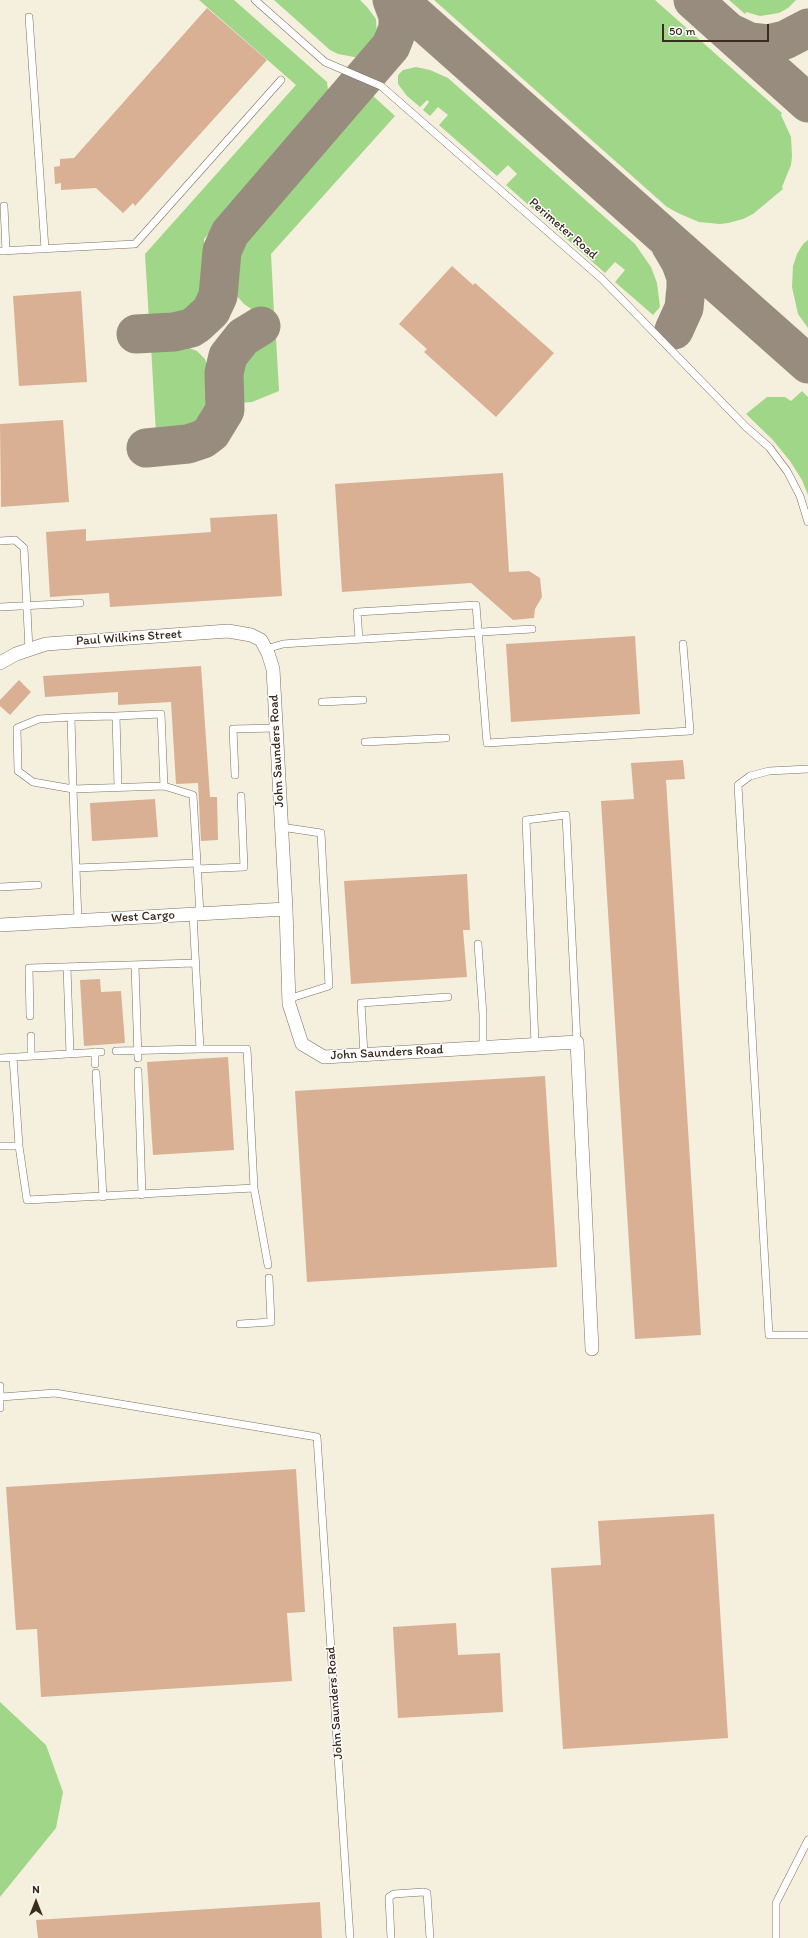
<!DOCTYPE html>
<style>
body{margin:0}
#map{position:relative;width:808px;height:1938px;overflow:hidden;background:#f5efdd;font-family:Itim,sans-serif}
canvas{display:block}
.north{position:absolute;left:16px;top:1882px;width:40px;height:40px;-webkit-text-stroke:3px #fff;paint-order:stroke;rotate:0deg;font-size:11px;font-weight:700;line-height:16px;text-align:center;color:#3b2a1e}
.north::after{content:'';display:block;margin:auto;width:14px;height:18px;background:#3b2a1e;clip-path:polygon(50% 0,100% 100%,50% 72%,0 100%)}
.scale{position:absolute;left:662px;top:24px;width:107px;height:18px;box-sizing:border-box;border:2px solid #3b2a1e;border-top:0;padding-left:5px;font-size:12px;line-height:14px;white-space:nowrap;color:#3b2a1e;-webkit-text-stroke:3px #fff;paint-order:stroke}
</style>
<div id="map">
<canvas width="808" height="1938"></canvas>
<div class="north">N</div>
<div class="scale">50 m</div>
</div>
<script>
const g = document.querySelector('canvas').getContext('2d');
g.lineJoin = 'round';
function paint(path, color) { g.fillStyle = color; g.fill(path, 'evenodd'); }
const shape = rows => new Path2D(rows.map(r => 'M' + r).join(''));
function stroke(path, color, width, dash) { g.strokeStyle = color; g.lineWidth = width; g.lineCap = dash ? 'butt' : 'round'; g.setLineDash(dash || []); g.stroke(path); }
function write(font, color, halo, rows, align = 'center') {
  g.font = font + ' Itim,sans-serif'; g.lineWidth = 3; g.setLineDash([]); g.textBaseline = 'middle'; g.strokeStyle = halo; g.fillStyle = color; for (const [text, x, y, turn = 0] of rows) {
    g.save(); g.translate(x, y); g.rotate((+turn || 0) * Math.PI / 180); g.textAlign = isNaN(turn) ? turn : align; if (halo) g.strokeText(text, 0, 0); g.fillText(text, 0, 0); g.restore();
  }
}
const green = shape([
 [199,0,234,0,327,82,329,100,204,239,206,286,201,303,186,316,177,318,149,320,145,254,296,85],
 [274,0,360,0,367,7,376,19,377,39,365,59,338,54,330,50],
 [434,0,655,0,782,113,781,115,791,137,792,156,791,165,782,187,783,189,753,214,743,219,728,223,720,224,699,222,678,213,667,207],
 [729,0,796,0,788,8,779,13,760,16,746,12,745,14],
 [416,67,430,70,448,78,635,244,651,267,657,283,660,307,653,315,615,282,625,270,615,262,605,273,506,185,517,174,508,165,497,176,439,125,448,115,438,107,430,116,423,110,429,102,427,100,420,107,407,96,398,84,398,75,403,70],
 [372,95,395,116,271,254,274,312,261,313,253,310,244,304,236,295,232,285,233,259,238,245,257,218,364,96],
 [808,240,808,328,798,314,792,287,793,266,797,254,803,244],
 [276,338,279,391,252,402,240,403,237,373,238,364,243,355,248,348,256,343],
 [179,344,197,351,205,359,211,377,212,399,205,421,195,429,182,433,156,434,151,346],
 [802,391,808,397,808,495,802,480,790,461,772,439,746,414,767,397,785,397,791,401],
 [0,1702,46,1745,63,1792,56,1828,0,1897]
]);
const taxiway = shape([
 [398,0,808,364],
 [693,0,808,103],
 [729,32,750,42,768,44,785,40,808,28],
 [670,244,680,261,686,277,686,287,684,308,674,330],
 [136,334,174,332,191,328,197,324,211,311,218,296,222,251,230,233,391,46,398,28,398,16,392,0],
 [146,448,188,444,203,439,211,433,225,410,224,373,228,356,243,337,261,326]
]);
const building = shape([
 [207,8,267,60,135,206,133,203,123,213,96,188,61,190,61,183,55,184,54,167,60,166,60,159,74,158],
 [452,266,473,285,475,283,554,353,496,417,424,352,427,349,399,324],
 [81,291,87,382,19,386,13,296],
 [63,420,69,502,1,507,0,424],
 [503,473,509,572,529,571,540,578,542,597,535,609,534,618,513,620,471,583,342,592,335,484],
 [277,514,282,596,110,607,109,593,50,597,46,532,86,529,86,541,211,532,210,518],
 [635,636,640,714,511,722,506,644],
 [201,666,210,797,217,797,218,840,201,841,198,783,176,784,171,702,118,705,118,692,45,697,43,676],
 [19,680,31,692,10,715,0,706,0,700],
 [683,760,685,779,666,780,701,1335,635,1339,601,801,634,799,631,763],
 [155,799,158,837,92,841,90,803],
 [467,874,470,930,463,930,467,977,351,984,344,881],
 [100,979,101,992,121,991,125,1043,84,1046,80,980],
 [228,1057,234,1150,153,1155,147,1062],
 [545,1076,557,1267,307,1282,295,1091],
 [296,1469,305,1612,287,1613,292,1681,41,1697,37,1629,16,1630,6,1487],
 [714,1514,728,1738,563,1749,551,1568,601,1565,598,1521],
 [456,1623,458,1655,500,1653,503,1712,398,1718,393,1627],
 [320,1902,322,1938,38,1938,36,1920]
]);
const service = shape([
 [255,0,325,62,381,86,602,279,746,427,769,447,787,471,800,496,808,522],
 [29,17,45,249],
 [4,206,6,251],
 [0,251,135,244,281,80],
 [0,541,15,540,24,548,29,650],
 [0,607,80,603],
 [359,639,357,612,476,605,487,743,690,731,683,644],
 [266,649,283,644,297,643,532,629],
 [322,702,363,700],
 [116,716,118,787],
 [71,717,73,789,33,782,18,771,17,728,39,719,71,717,116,716,161,714,164,786],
 [365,742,446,738],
 [808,769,769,771,750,776,738,785,769,1335,808,1335],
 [235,775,233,729,276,728],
 [281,827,321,833,329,986,288,999],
 [76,868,197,863],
 [197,869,244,867,241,796],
 [0,887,38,885],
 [78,921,73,789,164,786,193,795,200,914],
 [478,944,483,1015,483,1047],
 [135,965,138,1058],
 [67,967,70,1054],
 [30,1016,29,968,196,963],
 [31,1036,31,1056],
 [535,1044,526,820,566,815,577,1042],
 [116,1051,200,1049,193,914],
 [95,1052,95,1064],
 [364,1054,361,1003,448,997],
 [13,1057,19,1146],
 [0,1058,101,1052],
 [138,1071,142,1195],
 [96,1073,103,1197],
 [0,1146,19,1146,27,1200,254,1188,247,1049,200,1049],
 [254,1188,268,1265],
 [240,1324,271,1322,269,1278],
 [0,1386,0,1408],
 [1,1397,55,1393,317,1437,350,1938],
 [391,1938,389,1897,394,1894,423,1892,427,1893,430,1938],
 [776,1938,776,1903,808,1840]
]);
const minor = shape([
 [0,663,16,654,46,644,228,631,251,635,261,640,268,653,273,669,286,909,289,1004,302,1044,324,1057,577,1042,592,1349],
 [0,925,286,909]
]);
const streetNames = [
 ["Perimeter Road",563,229,41],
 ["Paul Wilkins Street",129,638,-4],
 ["John Saunders Road",277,751,-93],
 ["West Cargo",143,917,-3],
 ["John Saunders Road",387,1053,-3],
 ["John Saunders Road",335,1703,-94]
];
paint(green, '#a0d687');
stroke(taxiway, '#988c7e', 39);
paint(building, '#d9b094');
stroke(service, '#7c6f61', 8);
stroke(minor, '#7c6f61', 14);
stroke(service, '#fff', 7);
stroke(minor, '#fff', 13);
write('13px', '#3b2a1e', '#fff', streetNames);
</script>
